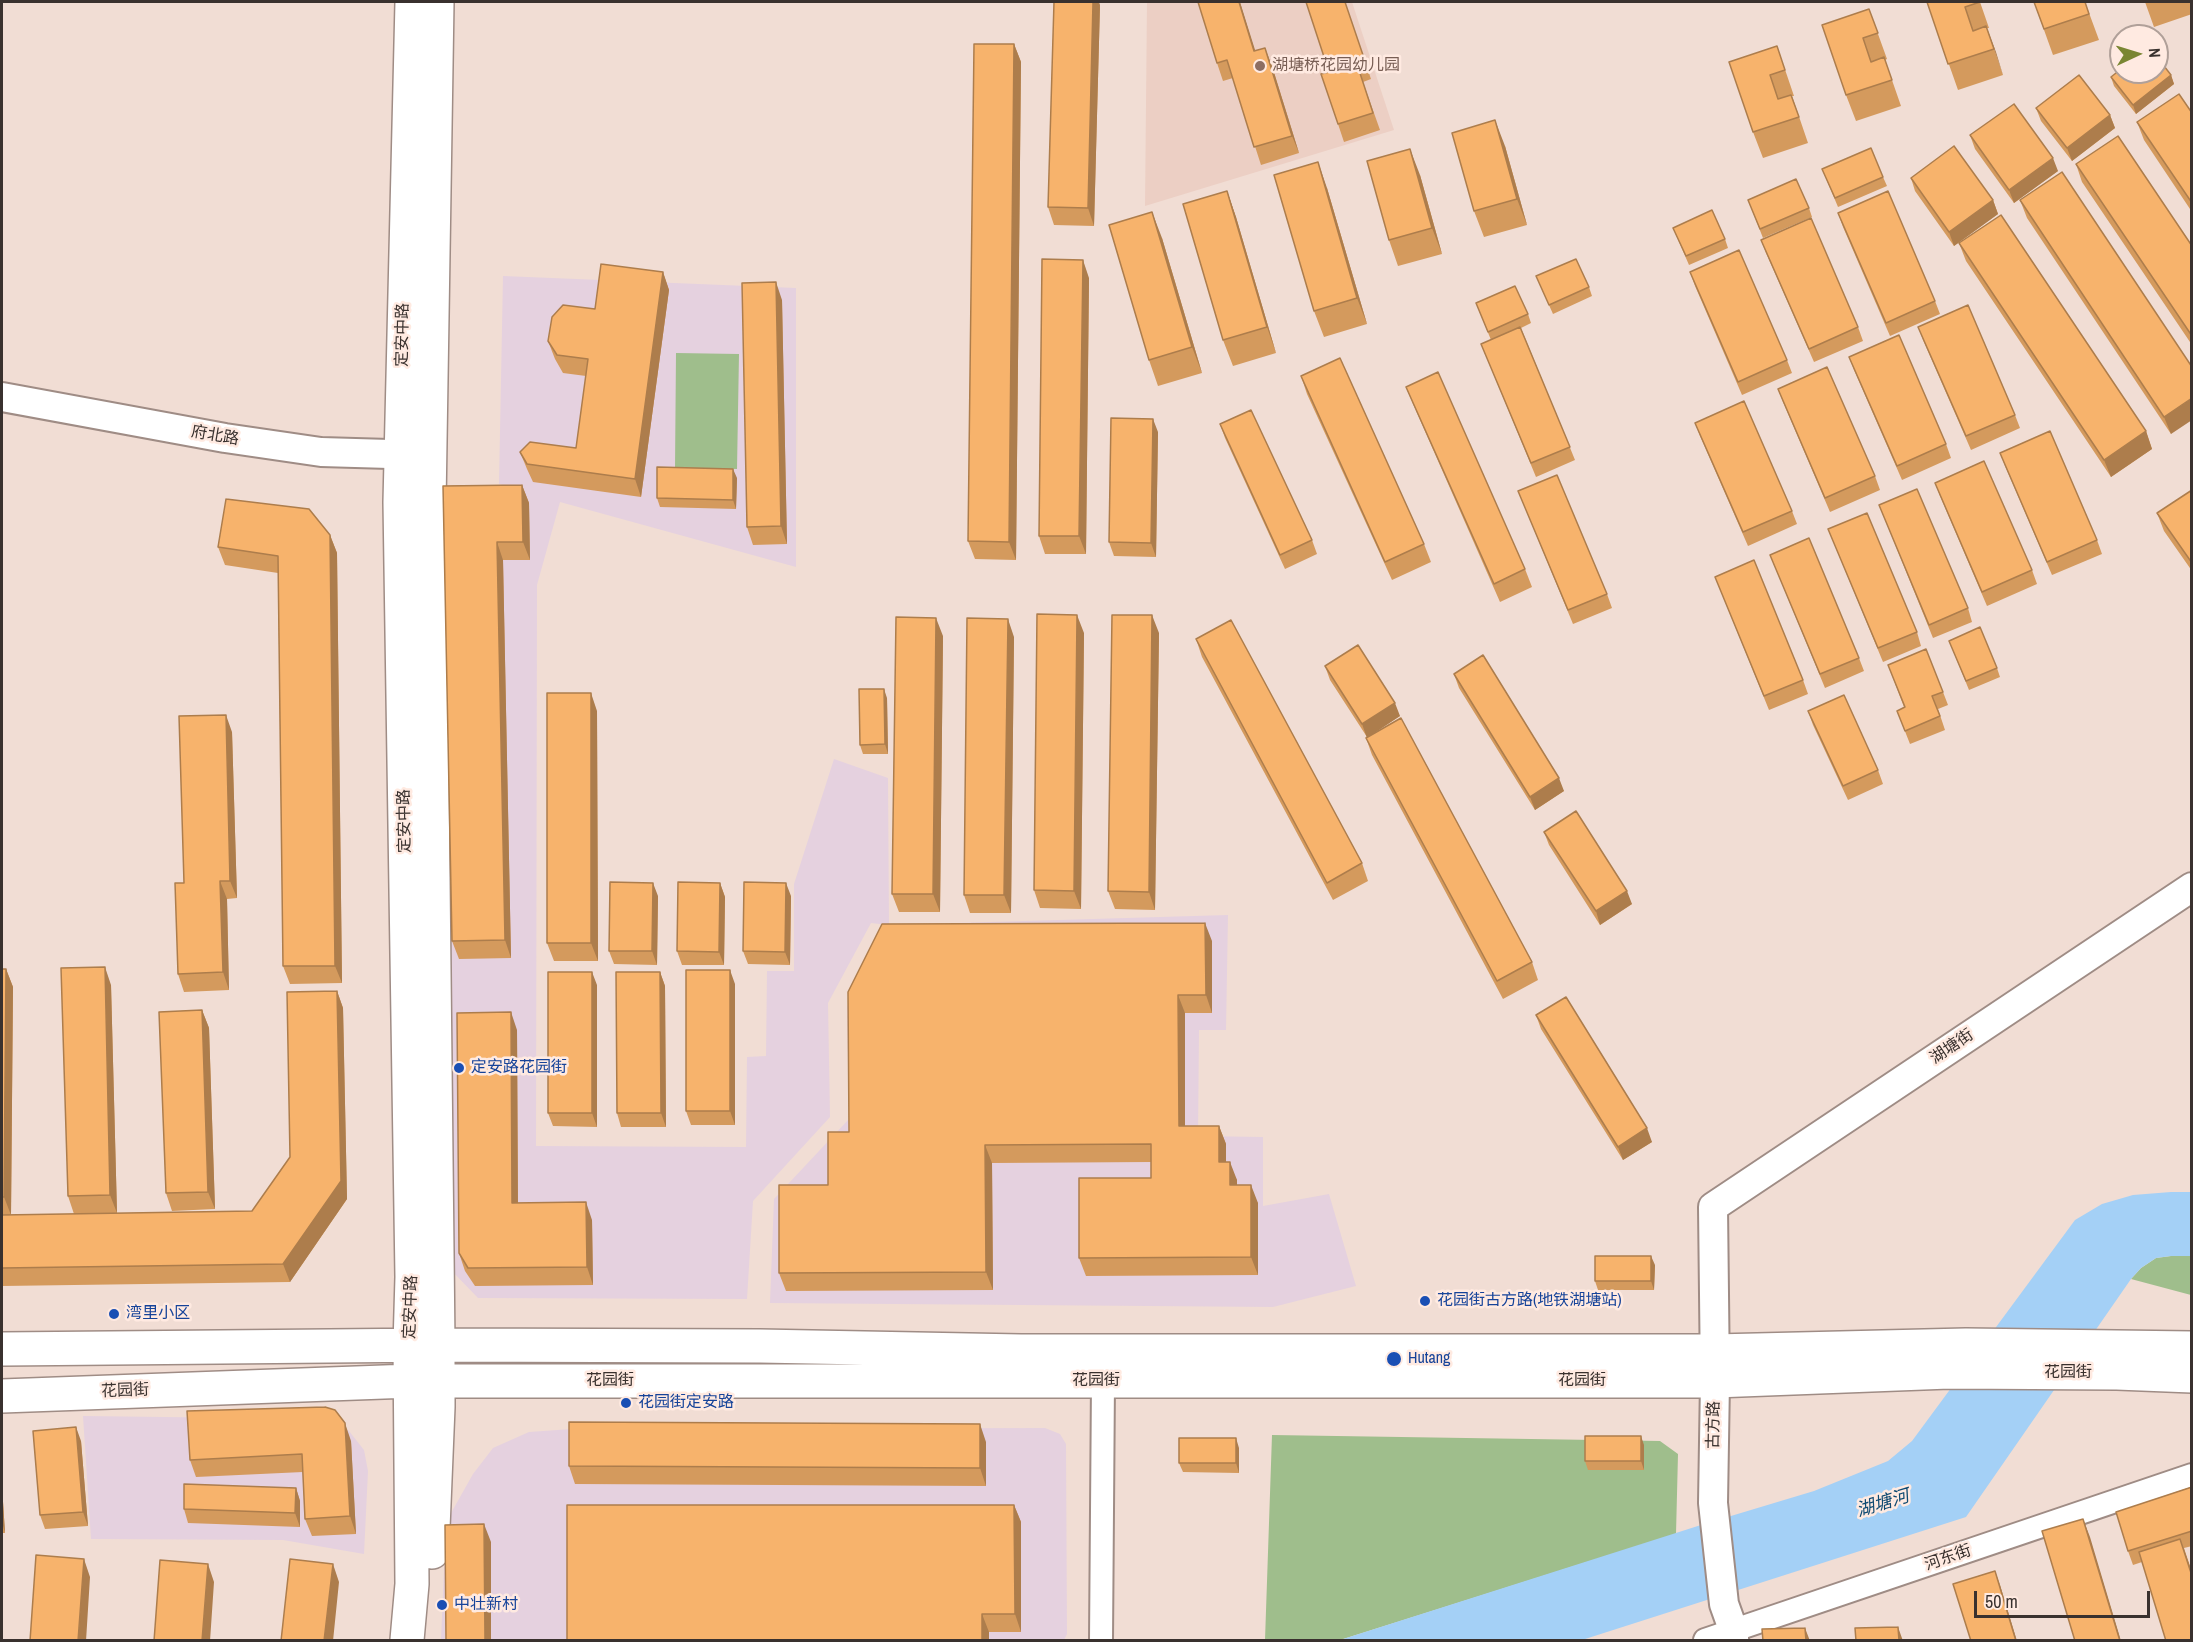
<!DOCTYPE html>
<meta charset="utf-8">
<style>
body{margin:0}
#map{position:relative;width:2193px;height:1642px;overflow:hidden;background:#f1ddd4;font-family:"Archivo Narrow",sans-serif}
canvas{display:block}
.frame{position:absolute;inset:0;border:3px solid #39312e;pointer-events:none}
.north{position:absolute;left:2109px;top:24px;width:60px;height:60px;box-sizing:border-box;background:#ffeae1;border:2px solid #b0a099;border-radius:50%;rotate:86deg;font-size:16px;font-weight:700;line-height:24px;text-align:center;color:#39312e}
.north::after{content:'';display:block;margin:auto;width:21px;height:27px;background:#7a8633;clip-path:polygon(50% 0,100% 100%,50% 72%,0 100%)}
.scale{position:absolute;left:1974px;top:1591px;width:176px;height:27px;box-sizing:border-box;border:3px solid #39312e;border-top:0;padding-left:8px;font-size:18px;line-height:21px;white-space:nowrap;color:#39312e;-webkit-text-stroke:4px #ffeae1;paint-order:stroke}
</style>
<div id="map">
<canvas width="2193" height="1642"></canvas>
<div class="frame"></div>
<div class="north">N</div>
<div class="scale">50 m</div>
</div>
<script>
const g = document.querySelector('canvas').getContext('2d');
g.lineJoin = 'round';
function paint(path, color) { g.fillStyle = color; g.fill(path, 'evenodd'); }
const shape = rows => new Path2D(rows.map(r => 'M' + r).join(''));
function stroke(path, color, width, dash) { g.strokeStyle = color; g.lineWidth = width; g.lineCap = dash ? 'butt' : 'round'; g.setLineDash(dash || []); g.stroke(path); }
function write(font, color, halo, rows, align = 'center') {
  g.font = font + ' "Archivo Narrow","Noto Sans SC",sans-serif'; g.lineWidth = 5; g.setLineDash([]); g.textBaseline = 'middle'; g.strokeStyle = halo; g.fillStyle = color; for (const [text, x, y, turn = 0] of rows) {
    g.save(); g.translate(x, y); g.rotate((+turn || 0) * Math.PI / 180); g.textAlign = isNaN(turn) ? turn : align; if (halo) g.strokeText(text, 0, 0); g.fillText(text, 0, 0); g.restore();
  }
}
const commercial = shape([
 [503,276,796,288,796,567,560,502,537,585,536,1146,746,1147,747,1057,766,1056,767,971,794,971,794,884,834,759,888,778,889,925,1228,915,1226,1030,1199,1030,1198,1136,1263,1137,1263,1206,1329,1194,1356,1286,1273,1307,770,1303,774,1199,849,1119,847,1007,888,925,871,923,828,1003,830,1117,753,1201,747,1299,478,1298,450,1269,447,494,518,489,499,484],
 [83,1416,327,1419,349,1431,364,1450,368,1471,364,1554,283,1540,91,1539],
 [1045,1428,1060,1434,1066,1444,1067,1634,1064,1640,441,1640,446,1522,473,1474,493,1448,529,1432,572,1429]
]);
const built = shape([
 [1147,2,1352,2,1394,130,1145,206]
]);
const green = shape([
 [676,353,739,354,737,469,675,468],
 [2171,1256,2191,1256,2191,1295,2131,1279,2141,1268,2156,1258],
 [1272,1435,1660,1441,1678,1454,1676,1534,1340,1640,1265,1640]
]);
const water = shape([
 [2171,1192,2191,1192,2191,1256,2171,1256,2156,1258,2141,1268,2131,1279,1966,1517,1582,1640,1340,1640,1701,1525,1814,1491,1888,1461,1912,1441,2075,1220,2102,1204,2133,1195]
]);
const minor = shape([
 [1101,1640,1103,1381],
 [1705,1640,2192,1475]
]);
const tertiary = shape([
 [2,397,225,438,321,452,424,455],
 [1734,1640,1734,1632,1724,1604,1713,1503,1715,1381,1713,1207,2192,887]
]);
const secondary = shape([
 [2,1349,438,1345,760,1346,1021,1351,1715,1351,1966,1345,2192,1348],
 [2,1396,411,1381,1715,1381,1949,1372,2117,1373,2192,1376],
 [432,1552,438,1407,438,1345,429,504,437,2],
 [407,1640,412,1584,410,1345,412,1277,400,502,412,2]
]);
const wall = shape([
 [1306,2,1345,2,1371,79,1363,82,1380,130,1344,142,1338,124,1329,72],
 [1927,2,1980,2,1989,28,1987,28,2003,75,1958,90],
 [2034,2,2085,2,2099,40,2053,55],
 [2145,2,2192,2,2192,14,2154,27],
 [1100,5,1094,226,1054,225,1048,207],
 [1869,9,1887,59,1885,60,1901,106,1856,121,1846,95],
 [1014,44,1021,62,1016,560,975,559,968,541],
 [1777,46,1794,96,1792,96,1808,143,1763,158,1753,132],
 [1255,51,1272,66,1299,153,1261,165,1233,78,1223,81,1217,63],
 [2171,75,2174,84,2136,114,2114,86,2111,77],
 [2036,108,2110,115,2115,128,2072,161,2041,121],
 [2192,113,2192,212,2144,140,2137,122],
 [1970,135,2058,171,2014,203,1975,149],
 [1505,146,1527,225,1484,237,1474,211],
 [2076,164,2192,246,2192,345,2082,182],
 [1822,169,1883,177,1887,186,1838,207],
 [1420,175,1442,254,1398,266,1389,240],
 [1911,178,1993,200,1998,214,1954,246,1915,191],
 [1327,188,1367,324,1324,337,1314,311],
 [1227,191,1236,217,1276,353,1233,366,1223,340],
 [1748,200,1809,208,1812,217,1763,238],
 [2020,200,2192,367,2171,434,2027,218],
 [1838,213,1935,301,1940,314,1890,336,1843,227],
 [1673,228,1725,239,1728,248,1689,265],
 [1162,238,1202,373,1158,386,1149,360],
 [1761,240,1858,327,1863,341,1814,362,1766,253],
 [1959,243,2146,431,2152,449,2111,477,1966,261],
 [663,272,669,290,641,497,533,482,527,469,520,452,576,448,586,376,563,373,555,359,548,341,595,309],
 [1690,272,1787,360,1792,373,1742,395,1695,286],
 [1536,276,1589,287,1592,296,1553,314],
 [1089,278,1086,554,1045,554,1039,536],
 [782,300,787,544,753,545,747,527],
 [1476,303,1528,314,1531,323,1521,328,1575,460,1536,477,1481,344,1491,340],
 [1918,327,2015,415,2020,428,1971,450,1923,340],
 [1849,357,1946,444,1951,458,1902,480,1854,370],
 [1301,376,1424,544,1431,562,1392,580,1307,394],
 [1406,387,1525,569,1532,587,1500,602,1413,404],
 [1778,389,1875,476,1880,490,1830,512,1783,402],
 [1695,423,1792,511,1797,524,1748,546,1700,436],
 [1220,424,1312,540,1317,554,1285,569,1225,438],
 [1158,432,1156,557,1114,556,1109,542],
 [2000,453,2097,540,2102,554,2052,575,2005,466],
 [737,478,736,509,660,507,657,498],
 [1935,483,2032,570,2037,584,1987,606,1940,496],
 [522,485,529,503,530,560,503,560,511,958,459,959,452,941,443,486],
 [2192,490,2192,571,2164,531,2157,513],
 [1518,491,1607,594,1612,608,1573,624],
 [1879,505,1968,608,1972,622,1933,638],
 [1828,529,1917,632,1921,646,1883,662],
 [330,535,337,553,342,983,290,984,283,966,278,573,225,565,218,547],
 [1770,555,1859,658,1864,671,1825,688],
 [1715,577,1803,680,1808,694,1769,710],
 [1084,633,1081,909,1040,908,1034,890],
 [1159,633,1155,910,1115,909,1108,891],
 [943,636,940,912,899,912,892,894],
 [1014,637,1011,913,970,913,964,895],
 [1196,639,1362,863,1368,881,1333,900,1202,657],
 [1949,641,1997,668,2000,677,1969,690],
 [1888,665,1943,692,1948,705,1938,709,1945,730,1910,744,1897,711,1904,707],
 [1325,666,1400,716,1375,732,1532,962,1538,980,1503,999,1372,755,1366,738,1367,737,1330,680],
 [1454,674,1564,791,1535,810,1459,688],
 [887,698,888,754,863,754,860,745],
 [597,711,598,961,554,961,547,943],
 [1808,711,1878,770,1883,784,1848,800,1813,725],
 [232,732,237,898,227,899,229,990,184,992,178,974,184,883],
 [1544,832,1632,904,1600,925,1549,845],
 [720,883,725,897,724,965,682,965,677,951],
 [658,896,657,965,614,964,609,951],
 [791,896,790,965,748,964,743,951],
 [1212,941,1212,1013,1185,1013,1185,1126,1219,1126,1226,1144,1226,1162,1237,1180,1237,1185,1258,1203,1258,1275,1086,1276,1079,1258,1151,1178,1151,1162,992,1163,993,1290,786,1291,779,1273,828,1185,849,1132],
 [2,969,6,969,13,987,11,1215,252,1211,290,1157,337,991,343,1008,347,1199,290,1282,2,1286],
 [660,972,665,986,666,1127,621,1127,617,1113],
 [735,984,735,1125,691,1125,686,1111],
 [111,985,117,1213,74,1214,68,1196],
 [597,985,597,1127,553,1126,548,1113],
 [202,1010,209,1028,215,1209,172,1211,166,1193],
 [1536,1015,1652,1142,1623,1160,1541,1029],
 [517,1030,518,1203,592,1220,593,1285,475,1286,465,1271,459,1253],
 [1655,1265,1654,1290,1598,1290,1595,1281],
 [81,1441,88,1526,45,1529,40,1515],
 [351,1441,356,1534,312,1536,305,1519,303,1472,196,1477,190,1460],
 [986,1442,986,1486,575,1484,569,1466],
 [1644,1445,1644,1470,1588,1470,1585,1461],
 [1239,1448,1239,1473,1183,1472,1179,1463],
 [2,1486,5,1533,2,1533],
 [2192,1487,2192,1546,2184,1548,2192,1572,2192,1641,2142,1562,2133,1565,2128,1551],
 [296,1488,300,1501,300,1527,188,1523,184,1509],
 [1014,1505,1021,1522,1021,1632,989,1632,989,1641,567,1641]
]);
const shadedWall = shape([
 [1093,2,1099,2,1100,5,1094,226,1088,208],
 [1239,2,1240,2,1261,69,1254,51],
 [1986,26,1996,52,2003,75,1994,49],
 [1014,44,1021,62,1016,560,1009,542],
 [1265,48,1272,66,1299,153,1292,136],
 [2171,75,2174,84,2136,114,2133,105],
 [2110,115,2115,128,2072,161,2067,148],
 [1495,120,1505,146,1527,225,1517,199],
 [1410,149,1420,175,1442,254,1432,228],
 [2053,158,2058,171,2014,203,2009,190],
 [1318,162,1327,188,1367,324,1357,298],
 [1227,191,1236,217,1276,353,1267,327],
 [1993,200,1998,214,1954,246,1949,232],
 [1152,212,1162,238,1202,373,1192,347],
 [1083,260,1089,278,1086,554,1079,536],
 [663,272,669,290,641,497,635,479],
 [776,282,782,300,787,544,781,526],
 [2192,398,2192,420,2171,434,2164,417],
 [1153,419,1158,432,1156,557,1151,543],
 [2146,431,2152,449,2111,477,2104,460],
 [733,469,737,478,736,509,733,500],
 [522,485,529,503,530,560,523,542],
 [330,535,337,553,342,983,335,966],
 [497,542,503,560,511,958,505,940],
 [1077,615,1084,633,1081,909,1074,891],
 [1152,615,1159,633,1155,910,1149,892],
 [936,618,943,636,940,912,933,894],
 [1008,619,1014,637,1011,913,1004,895],
 [884,689,887,698,888,754,885,744],
 [591,693,597,711,598,961,591,943],
 [1395,703,1400,716,1367,738,1362,724],
 [226,715,232,732,237,898,230,881],
 [1559,778,1564,791,1535,810,1530,797],
 [220,881,227,899,229,990,223,972],
 [653,883,658,896,657,965,652,951],
 [720,883,725,897,724,965,719,952],
 [786,883,791,896,790,965,785,952],
 [1627,891,1632,904,1600,925,1596,911],
 [1205,923,1212,941,1212,1013,1206,995],
 [105,967,111,985,117,1213,110,1195],
 [6,969,13,987,11,1215,4,1197],
 [730,970,735,984,735,1125,730,1111],
 [592,972,597,985,597,1127,592,1113],
 [660,972,665,986,666,1127,661,1113],
 [337,991,343,1008,347,1199,290,1282,283,1264],
 [1178,995,1185,1013,1185,1144,1179,1126],
 [202,1010,209,1028,215,1209,208,1192],
 [511,1012,517,1030,518,1221,512,1203],
 [1219,1126,1226,1144,1226,1180,1219,1162],
 [1647,1128,1652,1142,1623,1160,1618,1147],
 [985,1145,992,1163,993,1290,986,1272],
 [1230,1162,1237,1180,1237,1203,1230,1185],
 [1251,1185,1258,1203,1258,1275,1251,1257],
 [586,1202,592,1220,593,1285,587,1267],
 [1651,1256,1655,1265,1654,1290,1651,1281],
 [345,1423,351,1441,356,1534,350,1516],
 [980,1424,986,1442,986,1486,980,1468],
 [76,1427,81,1441,88,1526,83,1512],
 [1641,1436,1644,1445,1644,1470,1641,1461],
 [1236,1438,1239,1448,1239,1473,1236,1463],
 [2,1486,5,1533,2,1522],
 [296,1488,300,1501,300,1527,295,1513],
 [1014,1505,1021,1522,1021,1632,1015,1614],
 [2083,1519,2090,1537,2121,1641,2120,1641],
 [484,1524,491,1542,491,1641,485,1641],
 [2180,1539,2192,1572,2192,1576],
 [84,1559,90,1577,86,1641,78,1641],
 [208,1564,214,1582,210,1641,202,1641],
 [333,1564,339,1582,333,1641,324,1641],
 [1995,1571,2000,1585,2017,1641,2016,1641],
 [982,1614,989,1632,989,1641,982,1641],
 [1898,1627,1903,1641,1899,1641],
 [1805,1628,1810,1641,1806,1641]
]);
const building = shape([
 [1054,2,1093,2,1088,208,1048,207,1054,2],
 [1198,2,1239,2,1254,51,1265,48,1292,136,1254,147,1227,60,1217,63,1198,2],
 [1306,2,1345,2,1365,61,1357,64,1373,113,1338,124,1321,74,1329,72,1306,2],
 [1927,2,1980,2,1965,7,1973,31,1986,26,1994,49,1948,64,1927,2],
 [2034,2,2085,2,2089,14,2044,29,2034,2],
 [1869,9,1878,33,1863,38,1871,62,1884,57,1892,80,1846,95,1822,25,1869,9],
 [974,44,1014,44,1009,542,968,541,974,44],
 [1777,46,1785,70,1770,75,1778,99,1791,95,1799,117,1753,132,1729,62,1777,46],
 [2157,57,2171,75,2133,105,2111,77,2121,69,2121,72,2157,72,2157,57],
 [2079,75,2110,115,2067,148,2036,108,2079,75],
 [2179,94,2192,113,2192,203,2137,122,2179,94],
 [2014,104,2053,158,2009,190,1970,135,2014,104],
 [1495,120,1517,199,1474,211,1452,133,1495,120],
 [2118,136,2192,246,2192,336,2076,164,2118,136],
 [1954,146,1993,200,1949,232,1911,178,1954,146],
 [1871,148,1883,177,1835,198,1822,169,1871,148],
 [1410,149,1432,228,1389,240,1367,161,1410,149],
 [1318,162,1357,298,1314,311,1274,175,1318,162],
 [2062,172,2192,367,2192,398,2164,417,2020,200,2062,172],
 [1796,179,1809,208,1760,229,1748,200,1796,179],
 [1227,191,1267,327,1223,340,1183,204,1227,191],
 [1888,191,1935,301,1886,323,1838,213,1888,191],
 [1712,210,1725,239,1686,256,1673,228,1712,210],
 [1152,212,1192,347,1149,360,1109,225,1152,212],
 [2001,215,2146,431,2104,460,1959,243,2001,215],
 [1811,218,1858,327,1809,349,1761,240,1811,218],
 [1739,250,1787,360,1738,382,1690,272,1739,250],
 [1042,259,1083,260,1079,536,1039,536,1042,259],
 [1576,259,1589,287,1549,305,1536,276,1576,259],
 [601,264,663,272,635,479,527,464,520,452,530,442,576,448,588,359,557,355,548,341,552,317,563,305,595,309,601,264],
 [776,282,781,526,747,527,742,283,776,282],
 [1515,286,1528,314,1488,332,1476,303,1515,286],
 [1968,305,2015,415,1966,436,1918,327,1968,305],
 [1520,327,1570,447,1531,463,1481,344,1520,327],
 [1899,335,1946,444,1897,466,1849,357,1899,335],
 [1340,358,1424,544,1385,562,1301,376,1340,358],
 [1827,367,1875,476,1825,498,1778,389,1827,367],
 [1438,372,1525,569,1494,584,1406,387,1438,372],
 [1744,401,1792,511,1743,532,1695,423,1744,401],
 [1251,410,1312,540,1280,555,1220,424,1251,410],
 [1111,418,1153,419,1151,543,1109,542,1111,418],
 [2050,431,2097,540,2047,562,2000,453,2050,431],
 [1984,461,2032,570,1982,592,1935,483,1984,461],
 [657,467,733,469,733,500,657,498,657,467],
 [1557,475,1607,594,1568,610,1518,491,1557,475],
 [522,485,523,542,497,542,505,940,452,941,443,486,522,485],
 [1917,489,1968,608,1929,625,1879,505,1917,489],
 [2192,490,2192,563,2157,513,2192,490],
 [226,499,309,509,330,535,335,966,283,966,278,556,218,547,226,499],
 [1867,513,1917,632,1878,648,1828,529,1867,513],
 [1809,538,1859,658,1820,674,1770,555,1809,538],
 [1754,560,1803,680,1764,696,1715,577,1754,560],
 [1037,614,1077,615,1074,891,1034,890,1037,614],
 [1112,615,1152,615,1149,892,1108,891,1112,615],
 [896,617,936,618,933,894,892,894,896,617],
 [967,618,1008,619,1004,895,964,895,967,618],
 [1231,620,1362,863,1327,883,1196,639,1231,620],
 [1980,627,1997,668,1966,681,1949,641,1980,627],
 [1358,645,1395,703,1362,724,1325,666,1358,645],
 [1926,649,1943,692,1932,696,1940,716,1905,731,1897,711,1905,707,1888,665,1926,649],
 [1483,655,1559,778,1530,797,1454,674,1483,655],
 [859,689,884,689,885,744,860,745,859,689],
 [547,693,591,693,591,943,547,943,547,693],
 [1844,695,1878,770,1843,786,1808,711,1844,695],
 [226,715,230,881,220,881,223,972,178,974,175,883,184,883,179,716,226,715],
 [1401,718,1532,962,1497,981,1366,738,1401,718],
 [1576,811,1627,891,1596,911,1544,832,1576,811],
 [610,882,653,883,652,951,609,951,610,882],
 [678,882,720,883,719,952,677,951,678,882],
 [744,882,786,883,785,952,743,951,744,882],
 [1205,923,1206,995,1178,995,1179,1126,1219,1126,1219,1162,1230,1162,1230,1185,1251,1185,1251,1257,1079,1258,1079,1178,1151,1178,1151,1144,985,1145,986,1272,779,1273,779,1185,828,1185,828,1132,849,1132,848,992,882,924,1205,923],
 [105,967,110,1195,68,1196,61,968,105,967],
 [2,969,6,969,4,1197,2,1197,2,969],
 [686,970,730,970,730,1111,686,1111,686,970],
 [548,972,592,972,592,1113,548,1113,548,972],
 [616,972,660,972,661,1113,617,1113,616,972],
 [337,991,341,1181,283,1264,2,1268,2,1215,252,1211,290,1157,287,992,337,991],
 [1566,997,1647,1128,1618,1147,1536,1015,1566,997],
 [202,1010,208,1192,166,1193,159,1012,202,1010],
 [511,1012,512,1203,586,1202,587,1267,468,1268,459,1253,457,1013,511,1012],
 [1595,1256,1651,1256,1651,1281,1595,1281,1595,1256],
 [325,1407,335,1410,345,1423,350,1516,305,1519,302,1454,190,1460,187,1411,325,1407],
 [569,1422,980,1424,980,1468,569,1466,569,1422],
 [76,1427,83,1512,40,1515,33,1431,76,1427],
 [1585,1436,1641,1436,1641,1461,1585,1461,1585,1436],
 [1179,1438,1236,1438,1236,1463,1179,1463,1179,1438],
 [184,1484,296,1488,295,1513,184,1509,184,1484],
 [2192,1487,2192,1531,2128,1551,2116,1512,2192,1487],
 [567,1505,1014,1505,1015,1614,982,1614,982,1641,567,1641,567,1505],
 [2083,1519,2120,1641,2075,1641,2042,1531,2083,1519],
 [484,1524,485,1641,446,1641,445,1525,484,1524],
 [2180,1539,2192,1576,2192,1641,2166,1641,2139,1552,2180,1539],
 [36,1555,84,1559,78,1641,30,1641,36,1555],
 [290,1559,333,1564,324,1641,281,1641,290,1559],
 [160,1560,208,1564,202,1641,154,1641,160,1560],
 [1995,1571,2016,1641,1971,1641,1953,1584,1995,1571],
 [1898,1627,1899,1641,1856,1641,1855,1628,1898,1627],
 [1805,1628,1806,1641,1763,1641,1762,1629,1805,1628]
]);
const markers = [
 [1260,66,6,"#8d6e63"],
 [459,1068,6,"#1a4fb4"],
 [1425,1301,6,"#1a4fb4"],
 [114,1314,6,"#1a4fb4"],
 [1394,1359,8,"#1a4fb4"],
 [626,1403,6,"#1a4fb4"],
 [442,1605,6,"#1a4fb4"]
];
const educationNames = [
 ["湖塘桥花园幼儿园",1272,66]
];
const streetNames = [
 ["定安中路",403,335,-89],
 ["府北路",215,436,10],
 ["定安中路",405,821,-91],
 ["湖塘街",1952,1047,-34],
 ["定安中路",411,1307,-88],
 ["花园街",2068,1373],
 ["花园街",610,1381],
 ["花园街",1096,1381],
 ["花园街",1582,1381],
 ["花园街",125,1391,-2],
 ["古方路",1714,1425,-89],
 ["河东街",1948,1558,-19]
];
const transitNames = [
 ["定安路花园街",471,1068],
 ["花园街古方路(地铁湖塘站)",1437,1301],
 ["湾里小区",126,1314],
 ["Hutang",1408,1359],
 ["花园街定安路",638,1403],
 ["中壮新村",454,1605]
];
const waterNames = [
 ["湖塘河",1883,1504,-17]
];
paint(commercial, '#e5d1df');
paint(built, '#eccfc4');
paint(green, '#9fbe8c');
paint(water, '#a4d0f6');
stroke(minor, '#9f8c85', 26);
stroke(tertiary, '#9f8c85', 32);
stroke(secondary, '#9f8c85', 36);
stroke(minor, '#fff', 22);
stroke(tertiary, '#fff', 28);
stroke(secondary, '#fff', 33);
paint(wall, '#d49a5d');
paint(shadedWall, '#ad7d4c');
paint(building, '#f7b36c');
stroke(building, '#ad7d4c', 1.5);
for (const [x, y, r, color] of markers) { const dot = new Path2D(); dot.arc(x, y, r, 0, 2 * Math.PI); g.fillStyle = color; g.fill(dot); stroke(dot, '#ffeae1', 2); }
write('16px', '#785e54', '#ffeae1', educationNames, 'left');
write('16px', '#39312e', '#ffeae1', streetNames);
write('16px', '#164399', '#ffeae1', transitNames, 'left');
write('italic 18px', '#0e4971', '#ffeae1', waterNames);
</script>
